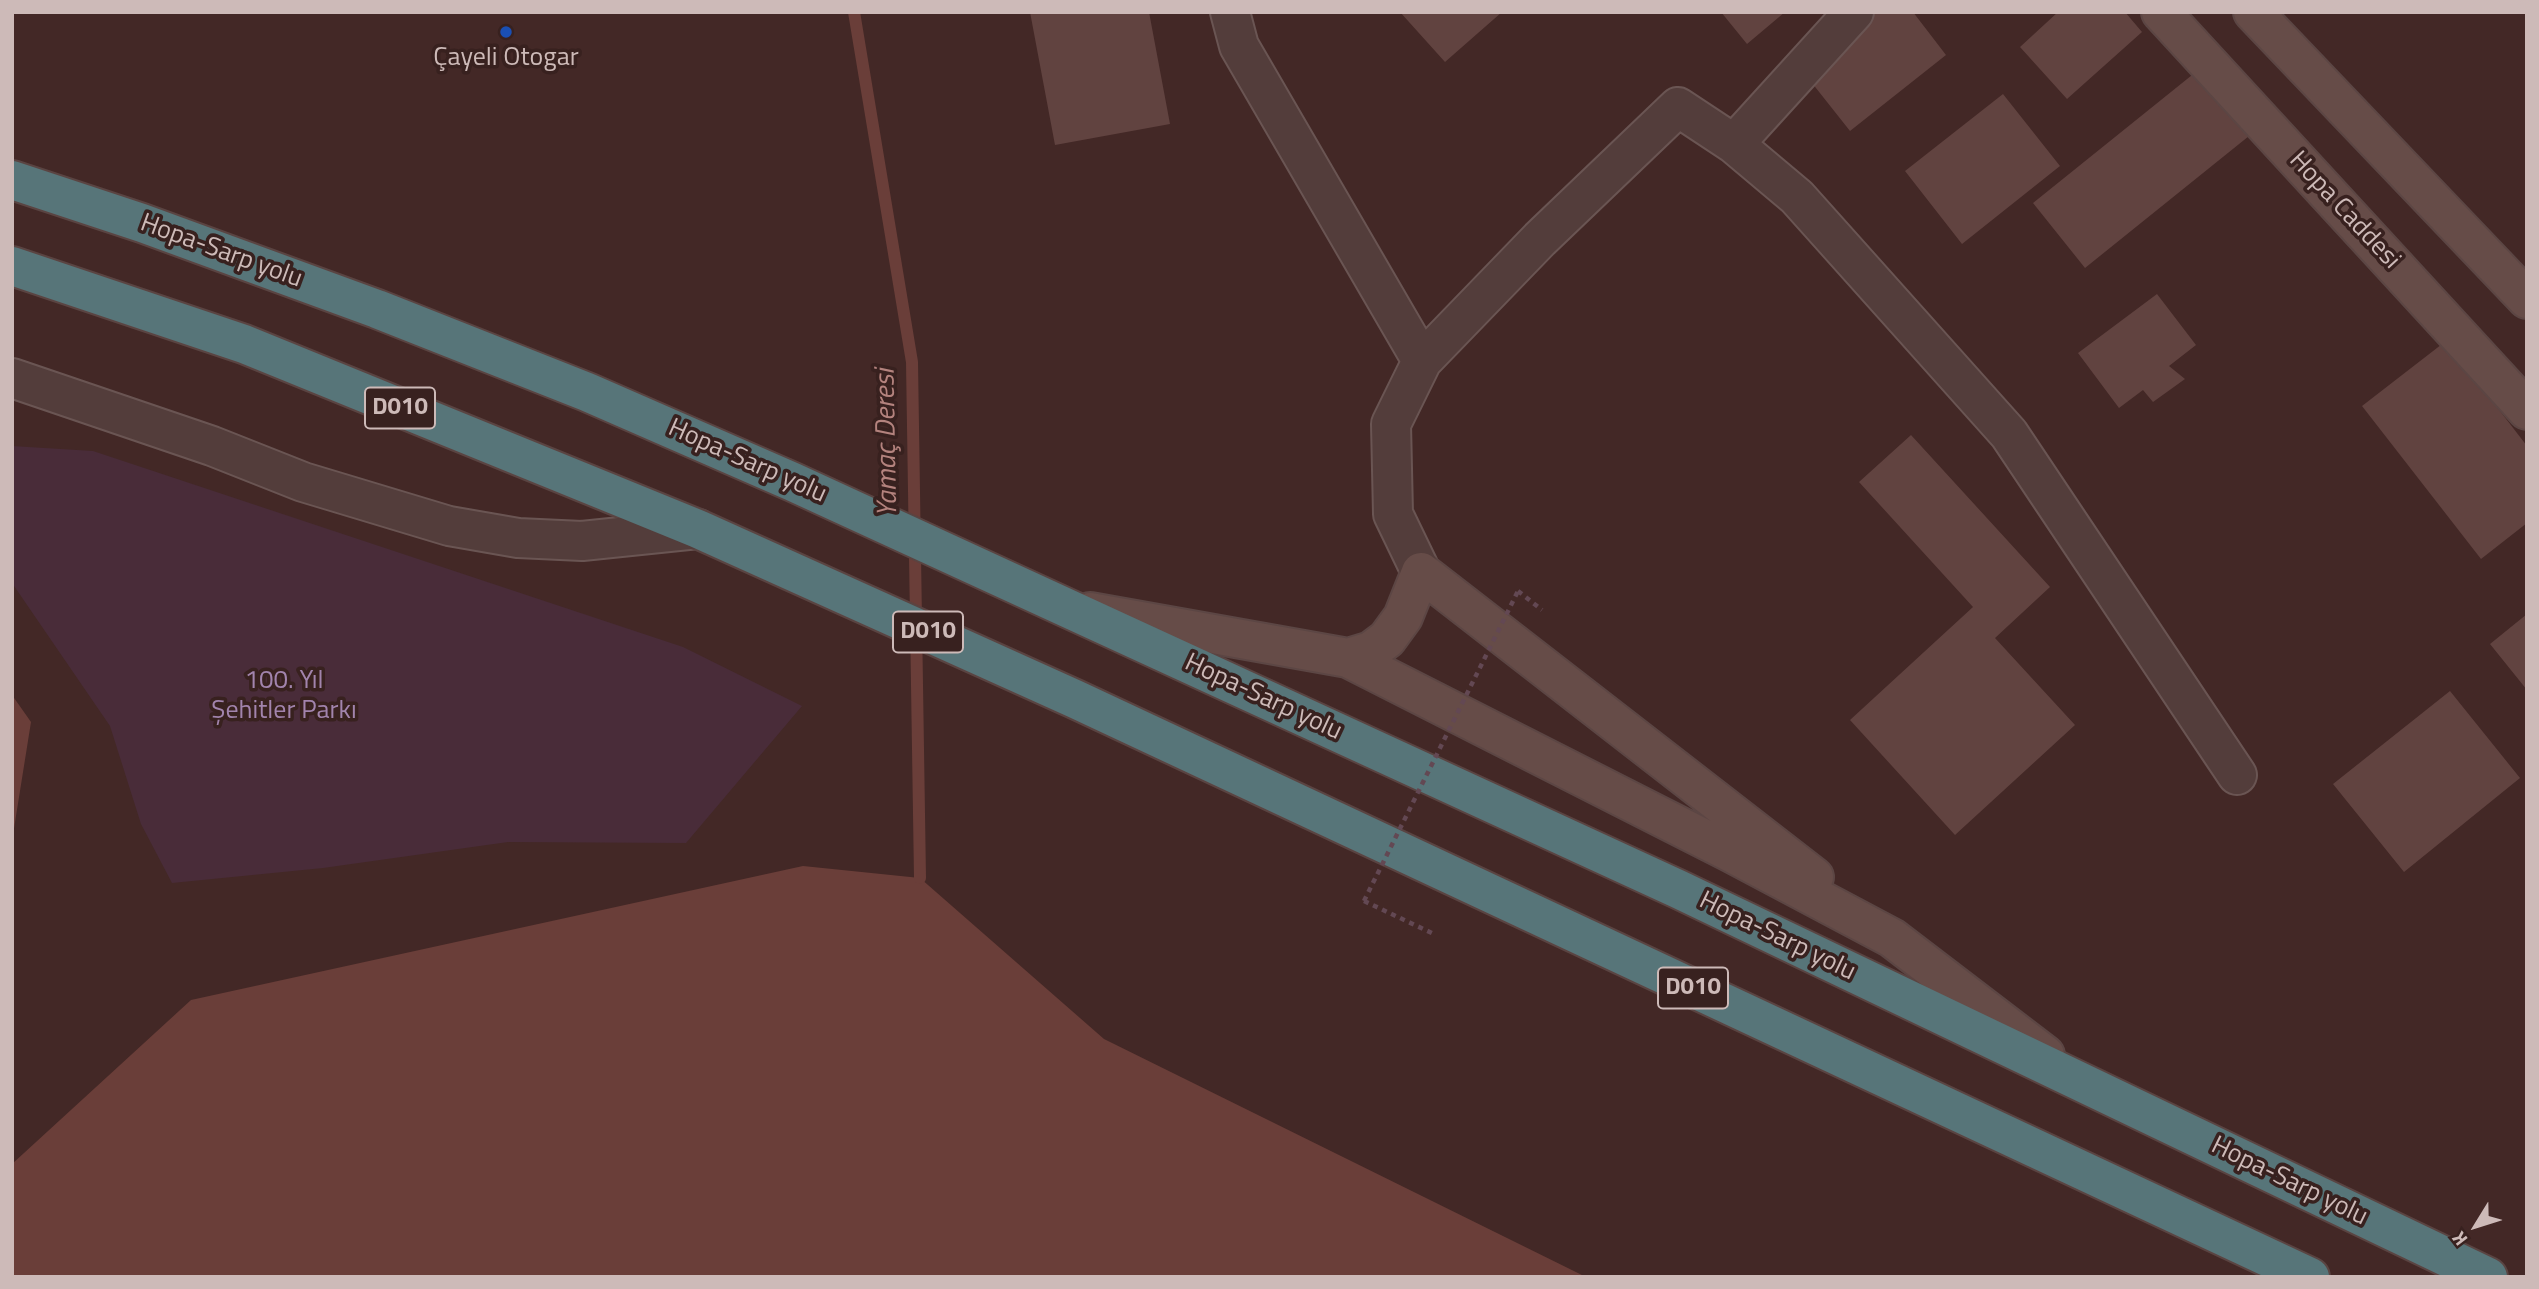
<!DOCTYPE html>
<meta charset="utf-8">
<style>
body{margin:0}
#map{position:relative;width:2539px;height:1289px;overflow:hidden;background:#432826;font-family:"Titillium Web",sans-serif}
canvas{display:block}
.frame{position:absolute;inset:0;border:14px solid #cdbab8;pointer-events:none}
.north{position:absolute;left:2441px;top:1191px;width:70px;height:70px;-webkit-text-stroke:5px #38211f;paint-order:stroke;rotate:232deg;font-size:19px;font-weight:700;line-height:28px;text-align:center;color:#cdbab8}
.north::after{content:'';display:block;margin:auto;width:24px;height:32px;background:#cdbab8;clip-path:polygon(50% 0,100% 100%,50% 72%,0 100%)}
</style>
<div id="map">
<canvas width="2539" height="1289"></canvas>
<div class="frame"></div>
<div class="north">K</div>
</div>
<script>
const g = document.querySelector('canvas').getContext('2d');
g.lineJoin = 'round';
function paint(path, color) { g.fillStyle = color; g.fill(path, 'evenodd'); }
const shape = rows => new Path2D(rows.map(r => 'M' + r).join(''));
function stroke(path, color, width, dash) { g.strokeStyle = color; g.lineWidth = width; g.lineCap = dash ? 'butt' : 'round'; g.setLineDash(dash || []); g.stroke(path); }
function write(font, color, halo, rows, align = 'center') {
  g.font = font + ' "Titillium Web",sans-serif'; g.lineWidth = 7; g.setLineDash([]); g.textBaseline = 'middle'; g.strokeStyle = halo; g.fillStyle = color; for (const [text, x, y, turn = 0] of rows) {
    g.save(); g.translate(x, y); g.rotate((+turn || 0) * Math.PI / 180); g.textAlign = isNaN(turn) ? turn : align; if (halo) g.strokeText(text, 0, 0); g.fillText(text, 0, 0); g.restore();
  }
}
const green = shape([
 [12,446,93,451,683,647,802,706,686,843,508,842,323,868,172,883,141,824,110,726,12,583]
]);
const water = shape([
 [12,695,31,722,12,841],
 [803,866,920,878,1104,1039,1586,1277,12,1277,12,1164,191,1000]
]);
const stream = shape([
 [854,12,912,362,920,878]
]);
const building = shape([
 [1030,12,1149,12,1170,124,1055,145],
 [1400,12,1502,12,1445,62],
 [1721,12,1785,12,1747,44],
 [1853,12,1913,12,1946,55,1850,131,1793,59],
 [2058,12,2125,12,2142,32,2067,99,2020,47],
 [2202,67,2254,132,2085,268,2033,203],
 [2003,94,2060,166,1962,244,1905,171],
 [2157,294,2196,345,2169,366,2185,379,2153,402,2143,390,2119,408,2078,353],
 [2446,341,2527,446,2527,523,2481,559,2362,406],
 [1911,435,2050,587,1995,638,2075,725,1955,835,1850,720,1973,607,1859,482],
 [2527,614,2527,690,2490,644],
 [2450,691,2520,778,2404,872,2333,784]
]);
const path = shape([
 [1518,591,1542,610],
 [1364,901,1436,935]
]);
const street = shape([
 [1230,12,1239,46,1422,361],
 [1734,144,1854,12],
 [12,378,212,446,303,482,449,526,518,538,582,541,698,529],
 [1421,572,1393,514,1391,424,1422,361,1540,239,1678,107,1734,144,1797,197,2009,434,2237,775]
]);
const secondary = shape([
 [2161,12,2527,410],
 [2253,12,2527,299],
 [1090,612,1348,658,1730,852,1892,938,2045,1055],
 [1348,658,1371,651,1387,639,1403,617,1421,572,1814,877]
]);
const highway = shape([
 [12,180,142,223,377,309,587,392,793,482,1678,889,2488,1277],
 [12,266,244,344,698,529,1075,699,2310,1277]
]);
const pathBridge = shape([
 [1364,901,1518,591]
]);
const markers = [
 [506,32,7,"#1a4fb4"]
];
const shields = [
 [400,408,70],
 [928,632,70],
 [1693,988,70]
];
const shieldNames = [
 ["D010",400,408],
 ["D010",928,632],
 ["D010",1693,988]
];
const poiNames = [
 ["Çayeli Otogar",506,59]
];
const streetNames = [
 ["Hopa Caddesi",2344,211,47],
 ["Hopa-Sarp yolu",221,252,20],
 ["Hopa-Sarp yolu",747,462,24],
 ["Hopa-Sarp yolu",1263,698,25],
 ["Hopa-Sarp yolu",1777,937,26],
 ["Hopa-Sarp yolu",2289,1182,26]
];
const parkNames = [
 ["100. Yıl",284,682],
 ["Şehitler Parkı",284,712]
];
const waterNames = [
 ["Yamaç Deresi",888,443,-91]
];
paint(green, '#492c39');
paint(water, '#6a3e39');
stroke(stream, '#6a3e39', 12);
paint(building, '#614340');
stroke(street, '#6a5553', 42);
stroke(secondary, '#5c4644', 42);
stroke(highway, '#5a4442', 42);
stroke(path, '#634853', 4.5, [5, 5]);
stroke(street, '#533d3b', 38);
stroke(secondary, '#664c48', 38);
stroke(highway, '#577579', 38);
stroke(pathBridge, '#634853', 4.5, [5, 5]);
for (const [x, y, r, color] of markers) { const dot = new Path2D(); dot.arc(x, y, r, 0, 2 * Math.PI); g.fillStyle = color; g.fill(dot); stroke(dot, '#38211f', 2.5); }
for (const [x, y, w] of shields) { const box = new Path2D(); box.roundRect(x - w / 2, y - 20.5, w, 41, 5); g.fillStyle = '#38211f'; g.fill(box); stroke(box, '#cdbab8', 2); }
write('bold 24px', '#cdbab8', null, shieldNames);
write('26px', '#cdbab8', '#38211f', poiNames);
write('26px', '#cdbab8', '#38211f', streetNames);
write('26px', '#a284ad', '#38211f', parkNames);
write('italic 28px', '#b4837e', '#38211f', waterNames);
</script>
